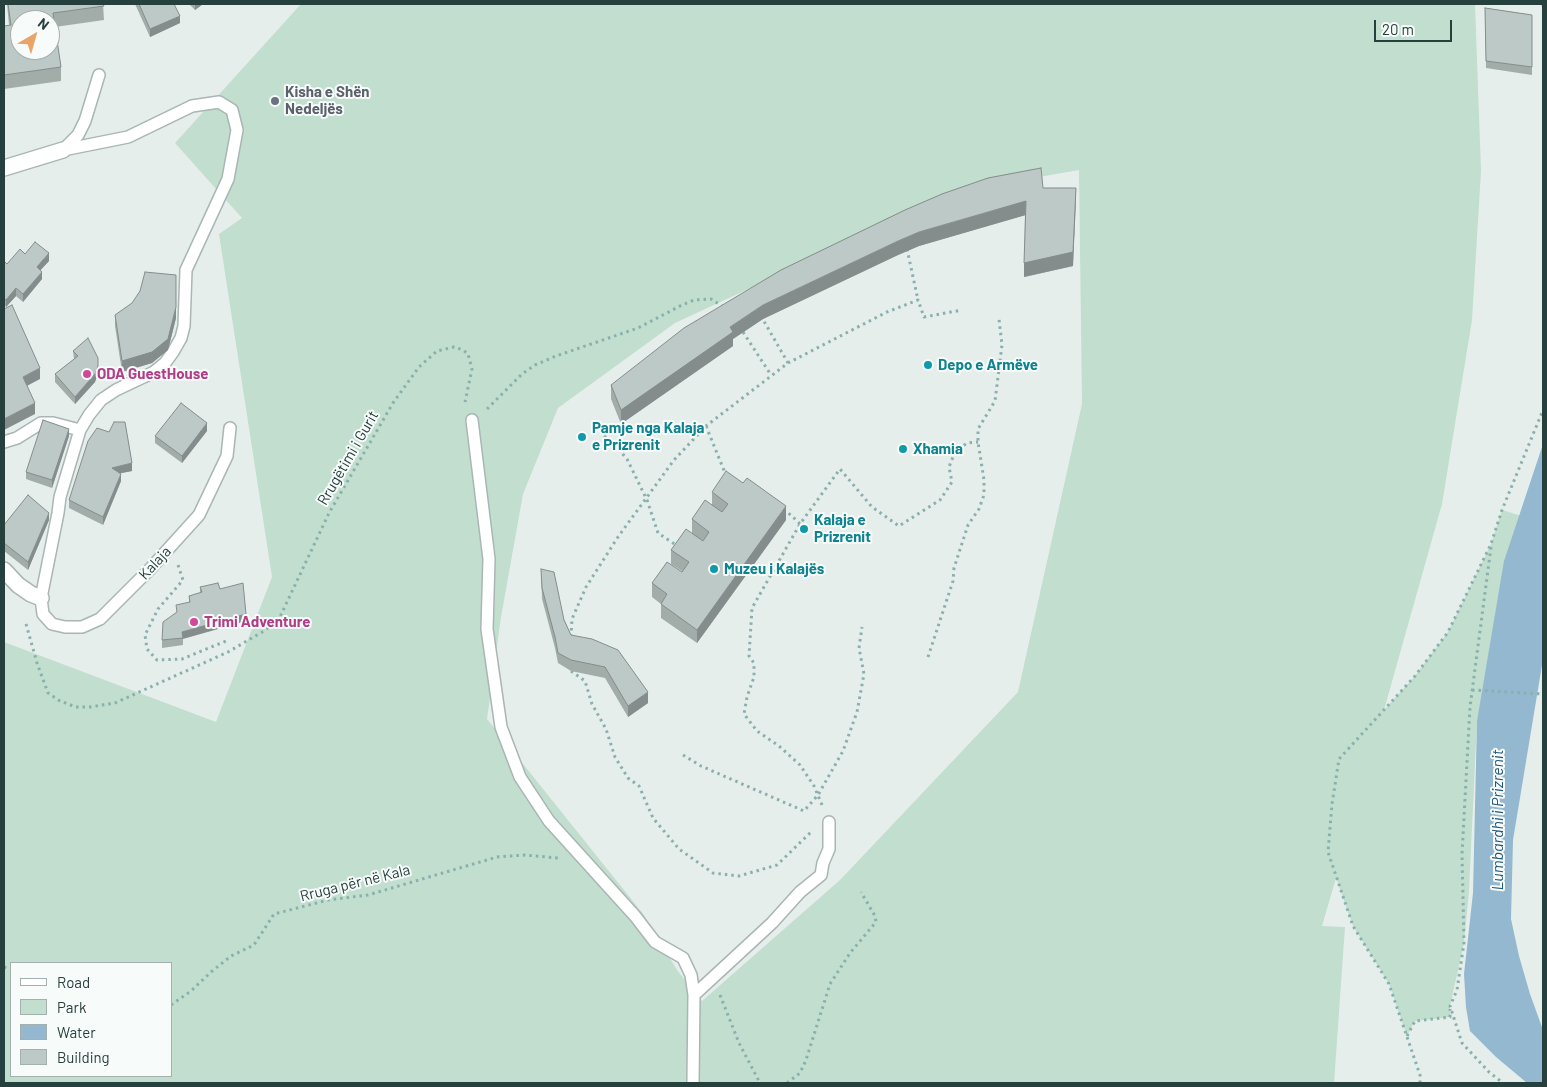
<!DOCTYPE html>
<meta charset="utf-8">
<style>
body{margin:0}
#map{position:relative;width:1547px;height:1087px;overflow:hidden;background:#e6eeec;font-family:Barlow,sans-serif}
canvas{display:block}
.frame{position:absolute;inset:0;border:5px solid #26403e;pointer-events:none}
.legend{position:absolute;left:10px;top:962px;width:162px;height:115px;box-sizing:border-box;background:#f7fbfa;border:1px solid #a3b0af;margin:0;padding:6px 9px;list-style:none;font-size:15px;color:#26403e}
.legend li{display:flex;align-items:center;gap:10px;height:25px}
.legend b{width:25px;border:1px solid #a3b0af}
.north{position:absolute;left:10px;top:10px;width:50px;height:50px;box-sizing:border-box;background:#f7fbfa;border:1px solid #a3b0af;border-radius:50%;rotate:38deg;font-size:14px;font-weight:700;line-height:20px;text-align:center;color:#26403e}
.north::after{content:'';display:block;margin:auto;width:18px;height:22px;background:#e9a569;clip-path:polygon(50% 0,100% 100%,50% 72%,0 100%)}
.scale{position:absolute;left:1374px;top:20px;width:78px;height:22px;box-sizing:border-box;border:2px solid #26403e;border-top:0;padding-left:6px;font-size:15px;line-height:18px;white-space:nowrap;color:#26403e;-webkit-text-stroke:4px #f7fbfa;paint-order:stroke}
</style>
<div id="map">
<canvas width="1547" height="1087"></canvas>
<div class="frame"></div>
<ul class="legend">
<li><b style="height:6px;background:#fff"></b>Road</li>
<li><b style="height:14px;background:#c1decf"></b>Park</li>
<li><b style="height:14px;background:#93b8cf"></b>Water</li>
<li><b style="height:14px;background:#bcc9c6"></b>Building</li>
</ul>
<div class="north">N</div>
<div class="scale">20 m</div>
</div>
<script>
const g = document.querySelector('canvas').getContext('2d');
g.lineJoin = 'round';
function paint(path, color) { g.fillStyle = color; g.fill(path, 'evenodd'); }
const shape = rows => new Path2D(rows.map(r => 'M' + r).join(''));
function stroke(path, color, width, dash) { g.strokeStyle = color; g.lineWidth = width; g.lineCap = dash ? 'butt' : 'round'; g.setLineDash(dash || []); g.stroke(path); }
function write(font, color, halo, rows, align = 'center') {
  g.font = font + ' Barlow,sans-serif'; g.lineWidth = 4; g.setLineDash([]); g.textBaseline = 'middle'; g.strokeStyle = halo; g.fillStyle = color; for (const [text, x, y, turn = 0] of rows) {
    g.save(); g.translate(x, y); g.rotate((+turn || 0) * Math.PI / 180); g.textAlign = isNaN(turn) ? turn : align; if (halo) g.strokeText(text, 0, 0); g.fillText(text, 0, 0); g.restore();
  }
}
const green = shape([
 [301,4,1475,4,1481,171,1472,320,1442,504,1384,710,1415,676,1448,632,1491,544,1502,510,1525,517,1477,721,1469,891,1464,943,1450,1006,1450,1017,1415,1021,1407,1036,1389,984,1353,926,1336,878,1322,926,1345,927,1334,1083,4,1083,4,642,216,722,272,577,219,234,242,218,175,143],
 [1079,170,1082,404,1018,692,840,880,702,1001,677,970,644,915,487,719,501,617,523,494,558,408,675,323,910,214,982,187],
 [11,963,171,963,171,1076,11,1076]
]);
const water = shape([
 [1543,444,1543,659,1513,840,1511,919,1519,956,1530,994,1543,1030,1543,1083,1527,1083,1496,1057,1470,1031,1466,1007,1464,974,1473,893,1477,721,1504,561]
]);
const path = shape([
 [1543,4,1543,8],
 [907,249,918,300],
 [761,316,788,363],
 [743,332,771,375],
 [487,409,522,374,535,365,556,356,638,328,682,305,694,300,711,299,725,308],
 [706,426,725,473,728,475],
 [604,436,615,445,627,459,647,500,658,533,676,545,675,547],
 [783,510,791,515,800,524],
 [1491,547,1470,707,1462,854,1464,943,1457,990,1450,1006,1462,1043,1489,1072,1503,1083],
 [178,565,183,580,158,609,145,635,147,649,157,660,182,659,226,641],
 [26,624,37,663,48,693,60,701,76,707,90,707,115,703,228,652,264,631,279,619,329,513,393,403,419,367,437,351,454,347,463,350,468,354,472,369,465,402],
 [571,637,572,619,586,587,618,537,674,460,706,426,788,363,887,312,918,300,924,317,962,310],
 [928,657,953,581,954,568,968,525,979,509,984,495,984,480,978,442,978,429,995,401,1002,345,999,319],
 [571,671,585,681,592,704,606,729,615,757,628,778,639,786,653,818,679,849,713,873,739,876,777,865,811,832],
 [1472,690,1543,694],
 [683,755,701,766,804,811,818,795,843,751,857,712,864,674,859,648,862,627],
 [822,805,814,786,800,765,779,746,757,731,744,714,747,697,754,677,754,663,749,656,752,608,800,524,840,469,872,507,899,526,940,500,952,482,949,467,955,452,967,443,978,442],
 [4,967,11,969],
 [720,995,739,1043,760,1083],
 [171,1005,191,991,211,972,231,956,254,945,274,914,328,900,368,895,497,857,525,855,558,858],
 [1407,1036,1415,1021,1450,1017,1450,1009],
 [787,1083,800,1073,806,1060,830,984,850,953,876,922,875,916,861,892],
 [1420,1083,1420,1075,1389,984,1353,926,1328,852,1332,804,1339,759,1415,676,1448,632,1491,544,1502,510,1543,410]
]);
const lane = shape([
 [63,150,128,137,192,106,219,102,232,110,237,130,228,179,186,270,184,326,181,338,173,352,165,363,154,372,116,390,101,400,89,415,80,430,60,497,58,513,41,598,43,614,52,624,65,627,82,627,100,619,151,568,199,515,227,456,230,428],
 [63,150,78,135,85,121,99,75],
 [472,420,489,559,487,629,501,727,520,777,549,821,635,916,655,942,683,958,691,975,694,995,693,1083],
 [4,442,17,438,41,423,53,423,80,430],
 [694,995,772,923,800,892,821,875,823,863,829,849,829,822]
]);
const street = shape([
 [4,168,63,150],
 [4,570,18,585,31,594,41,598]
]);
const wall = shape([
 [7,4,103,4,104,20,55,27,61,67,61,81,4,89,4,26,9,25],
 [135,4,174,4,180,23,150,37],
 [189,4,203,4,195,10],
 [1485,8,1532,15,1532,75,1486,68],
 [1043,188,1076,202,1073,266,1024,277,1025,215,919,246,898,255,763,319,733,339,733,346,621,424,611,399,611,385],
 [25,254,49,261,40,270,42,279,23,302,16,296,6,307,4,305,4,261,7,264],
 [115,315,176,318,168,350,152,363,122,372,115,326],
 [73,351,98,358,98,373,95,382,75,404,55,382,55,374,74,359],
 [97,428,132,471,120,473,121,481,103,525,69,508,69,500],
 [207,431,182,463,155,443,155,436],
 [69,436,52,488,26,479,26,472],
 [712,492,786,520,697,643,661,618,661,604,652,597,652,583,682,571,671,564,671,550,692,533,692,519,712,505],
 [49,520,28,570,4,551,4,525],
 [541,569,571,635,648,703,628,717,605,678,571,671,558,663,555,648,542,599],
 [200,587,220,589,246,621,183,639,183,645,162,648,162,640,176,613,189,602,189,596,200,593]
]);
const shadedWall = shape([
 [195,4,203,4,195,10],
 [180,16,180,23,150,37,150,29],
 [1076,188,1073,266,1024,277,1024,263],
 [1026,201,1026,215,919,246,898,255,763,319,733,339,733,346,621,424,621,410,730,327,763,305,898,241,919,232],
 [49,253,49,261,37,274,37,267],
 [42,272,42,279,23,302,23,294],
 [16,288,16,296,6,307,6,300],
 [176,307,176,318,168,350,152,363,122,372,122,361],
 [98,366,98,373,95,382,75,404,75,397],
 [40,368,40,379,23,388,23,377],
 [35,403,35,414,4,430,4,419],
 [207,423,207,431,182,463,182,456],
 [69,429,69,436,52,488,52,480],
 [132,463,132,471,112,475,112,468],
 [121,474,121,481,103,525,103,517],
 [786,506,786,520,697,643,697,630],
 [49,513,49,520,28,570,28,562],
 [246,614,246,621,182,639,182,632],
 [648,692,648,703,628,717,628,706]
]);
const building = shape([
 [8,4,103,4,104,6,53,13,61,67,4,75,4,26,11,25,8,4],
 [20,20,50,20,50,50,20,50,20,20],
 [139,4,174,4,180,16,150,29,139,4],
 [1485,8,1532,15,1532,67,1486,61,1485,8],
 [1041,168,1043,188,1076,188,1073,252,1024,263,1026,201,919,232,898,241,763,305,730,327,733,332,621,410,611,385,684,328,781,270,905,210,942,194,988,178,1041,168],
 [35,242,49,253,37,267,42,272,23,294,16,288,6,300,4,298,4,261,7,264,20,249,25,254,35,242],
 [145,272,176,275,176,307,168,339,152,352,122,361,115,315,132,303,140,291,145,272],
 [12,305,40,368,23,377,35,403,4,419,4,309,12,305],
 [88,338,98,358,98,366,95,374,75,397,55,374,78,356,73,351,88,338],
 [181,403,207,423,182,456,155,436,181,403],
 [43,420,69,429,52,480,26,472,43,420],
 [114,422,125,422,132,463,112,468,121,474,103,517,69,500,88,441,97,428,109,432,114,422],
 [726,471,743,483,747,478,786,506,697,630,661,604,667,594,652,583,667,562,682,572,689,562,671,550,686,529,703,541,709,532,692,519,705,500,722,512,728,504,712,492,726,471],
 [28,495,49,513,28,562,4,543,4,525,28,495],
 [541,569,554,572,564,620,571,635,592,639,618,650,648,692,628,706,605,667,571,660,558,653,555,637,542,588,541,569],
 [218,583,220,589,243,583,246,614,182,632,183,638,162,640,163,622,177,612,176,605,190,602,189,596,202,592,200,587,218,583]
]);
const markers = [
 [275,101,5,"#6b7280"],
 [928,365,5,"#0f9aa8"],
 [87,374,5,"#d1479c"],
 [582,437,5,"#0f9aa8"],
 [903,449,5,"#0f9aa8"],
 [804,529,5,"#0f9aa8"],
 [714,569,5,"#0f9aa8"],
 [194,622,5,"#d1479c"]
];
const worshipNames = [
 ["Kisha e Shën",285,92],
 ["Nedeljës",285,109]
];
const cultureNames = [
 ["Depo e Armëve",938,365],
 ["Pamje nga Kalaja",592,428],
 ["e Prizrenit",592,445],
 ["Xhamia",913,449],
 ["Kalaja e",814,520],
 ["Prizrenit",814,537],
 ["Muzeu i Kalajës",724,569]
];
const hotelNames = [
 ["ODA GuestHouse",97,374],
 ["Trimi Adventure",204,622]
];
const streetNames = [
 ["Rrugëtimi i Gurit",348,458,-60],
 ["Kalaja",155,563,-47],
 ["Rruga për në Kala",355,883,-14]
];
const waterNames = [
 ["Lumbardhi i Prizrenit",1498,820,-90]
];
paint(green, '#c1decf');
paint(water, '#93b8cf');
stroke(lane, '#a9b6b4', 14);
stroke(street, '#a9b6b4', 18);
stroke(path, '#89b0ac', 3, [2.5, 4]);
stroke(lane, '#fff', 11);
stroke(street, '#fff', 15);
paint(wall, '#a2adaa');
paint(shadedWall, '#848d8b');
paint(building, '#bcc9c6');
stroke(building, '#848d8b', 1);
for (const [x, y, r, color] of markers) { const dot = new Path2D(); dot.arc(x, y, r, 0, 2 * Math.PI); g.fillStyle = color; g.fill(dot); stroke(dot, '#f7fbfa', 2); }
write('bold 15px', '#5b616d', '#f7fbfa', worshipNames, 'left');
write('bold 15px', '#0d838f', '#f7fbfa', cultureNames, 'left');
write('bold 15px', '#b23c85', '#f7fbfa', hotelNames, 'left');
write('15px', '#26403e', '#f7fbfa', streetNames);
write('italic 16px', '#235779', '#f7fbfa', waterNames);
</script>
